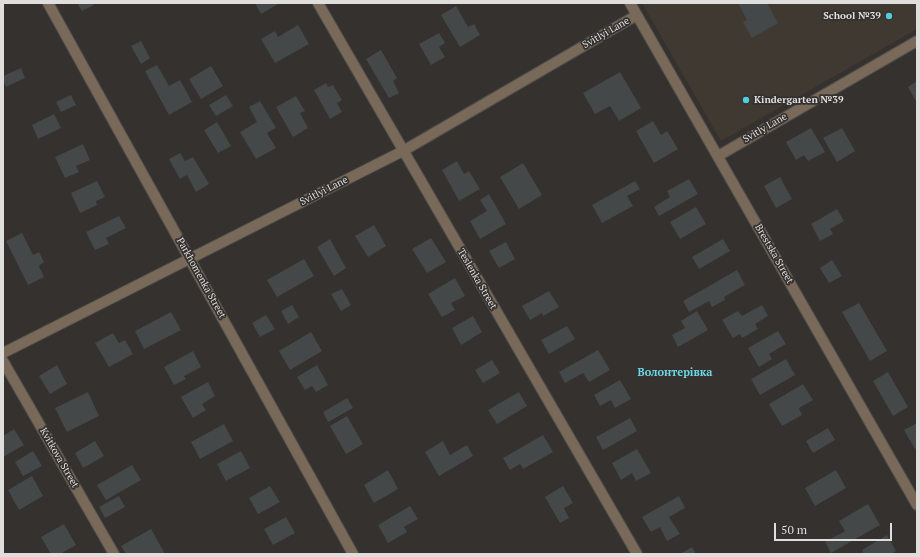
<!DOCTYPE html>
<meta charset="utf-8">
<style>
body{margin:0}
#map{position:relative;width:920px;height:557px;overflow:hidden;background:#34312f;font-family:"PT Serif",serif}
canvas{display:block}
.frame{position:absolute;inset:0;border:4px solid #dfdedc;pointer-events:none}
.scale{position:absolute;left:774px;top:523px;width:118px;height:18px;box-sizing:border-box;border:2px solid #dfdedc;border-top:0;padding-left:5px;font-size:12px;line-height:14px;white-space:nowrap;color:#dfdedc;-webkit-text-stroke:3px #34312f;paint-order:stroke}
</style>
<div id="map">
<canvas width="920" height="557"></canvas>
<div class="frame"></div>
<div class="scale">50 m</div>
</div>
<script>
const g = document.querySelector('canvas').getContext('2d');
g.lineJoin = 'round';
function paint(path, color) { g.fillStyle = color; g.fill(path, 'evenodd'); }
const shape = rows => new Path2D(rows.map(r => 'M' + r).join(''));
function stroke(path, color, width, dash) { g.strokeStyle = color; g.lineWidth = width; g.lineCap = dash ? 'butt' : 'round'; g.setLineDash(dash || []); g.stroke(path); }
function write(font, color, halo, rows, align = 'center') {
  g.font = font + ' "PT Serif",serif'; g.lineWidth = 3.5; g.setLineDash([]); g.textBaseline = 'middle'; g.strokeStyle = halo; g.fillStyle = color; for (const [text, x, y, turn = 0] of rows) {
    g.save(); g.translate(x, y); g.rotate((+turn || 0) * Math.PI / 180); g.textAlign = isNaN(turn) ? turn : align; if (halo) g.strokeText(text, 0, 0); g.fillText(text, 0, 0); g.restore();
  }
}
const built = shape([
 [642,3,917,3,917,29,721,141]
]);
const building = shape([
 [77,3,93,3,94,5,82,11],
 [255,3,278,3,278,4,261,14],
 [738,3,767,3,778,23,752,38,743,22,747,20],
 [456,6,468,27,474,24,480,35,460,47,441,15],
 [298,25,309,44,275,63,261,39,275,31,278,37],
 [439,33,445,43,439,47,445,57,431,65,419,44],
 [141,41,150,58,141,64,131,46],
 [381,50,397,78,393,81,399,93,389,98,366,59],
 [157,65,169,86,180,80,192,102,169,115,145,71],
 [211,66,223,86,201,99,189,79],
 [21,68,25,78,6,87,3,80,3,76],
 [620,72,641,108,619,121,610,106,595,114,583,93],
 [917,81,917,103,908,87],
 [326,83,328,87,333,85,342,100,337,103,342,112,330,119,314,90],
 [71,95,76,105,61,112,56,102],
 [226,95,233,106,216,116,209,105],
 [296,96,305,111,300,113,308,128,293,137,276,107],
 [260,101,276,128,267,133,276,148,256,159,240,132,257,122,249,107],
 [54,114,61,128,38,139,32,125],
 [653,121,661,135,667,131,678,149,654,163,636,131],
 [217,122,231,146,218,153,204,130],
 [811,128,825,152,808,161,804,155,796,160,786,142],
 [842,128,855,151,837,162,823,138],
 [83,144,90,160,76,166,79,172,65,178,55,157],
 [180,153,185,161,193,157,209,184,196,192,187,175,180,179,169,159],
 [457,161,464,174,469,171,480,189,459,201,442,170],
 [523,163,542,195,519,209,500,177],
 [780,177,792,199,776,208,764,186],
 [689,179,698,194,659,216,654,207,670,197,667,191],
 [97,181,105,197,96,201,97,205,80,213,71,193],
 [635,181,640,189,627,196,633,206,602,223,592,205],
 [489,194,506,224,480,239,470,221,487,211,480,200],
 [696,207,706,224,680,239,670,222],
 [837,209,844,221,830,229,833,234,820,241,811,224],
 [119,216,126,228,106,238,109,244,95,250,86,232],
 [374,225,386,246,368,257,355,236],
 [22,233,33,255,39,252,44,262,39,266,44,277,28,285,6,241],
 [431,238,446,262,427,273,412,249],
 [330,239,346,268,334,276,317,247],
 [723,239,730,251,699,269,692,257],
 [506,242,515,259,499,268,489,251],
 [304,259,314,276,277,297,267,280],
 [832,260,842,276,829,283,820,268],
 [737,270,745,285,724,297,725,300,712,307,709,301,689,312,683,301],
 [455,278,465,296,451,303,455,310,442,317,428,294],
 [342,289,351,305,341,311,331,294],
 [549,291,559,307,543,316,542,313,530,320,522,306],
 [859,303,887,351,870,361,842,312],
 [292,305,299,317,288,324,281,311],
 [762,305,768,316,755,324,758,329,742,338,740,334,733,338,722,320,738,311,742,316],
 [697,311,708,330,678,347,672,335,685,328,681,321],
 [171,312,181,330,144,349,135,331],
 [266,315,275,329,260,337,252,323],
 [473,316,482,332,461,345,452,328],
 [567,326,575,339,549,354,541,340],
 [778,331,786,344,769,354,772,359,759,367,748,348],
 [311,332,322,351,290,370,279,351],
 [113,333,119,343,125,340,133,354,109,367,95,343],
 [598,350,610,370,589,382,583,373,565,383,559,372],
 [193,351,201,367,184,376,186,379,174,385,164,367],
 [786,359,795,375,760,395,751,379],
 [492,360,500,373,483,383,475,370],
 [57,365,67,384,50,394,39,376],
 [317,365,328,385,316,392,312,386,305,390,297,377],
 [888,372,908,407,893,416,873,381],
 [620,380,631,399,615,408,611,400,600,406,594,395],
 [208,382,215,396,202,404,206,410,193,418,181,397],
 [803,384,813,400,799,408,802,415,782,426,769,404],
 [88,392,99,416,67,432,55,408],
 [519,392,527,406,497,424,488,410],
 [347,398,353,408,328,422,323,412],
 [347,416,363,444,346,454,330,426],
 [630,418,637,431,603,450,596,437],
 [917,423,917,448,915,449,904,430],
 [224,424,233,441,200,459,191,442],
 [828,428,835,440,813,453,806,441],
 [14,429,24,445,3,457,3,436],
 [543,435,553,452,523,469,520,464,510,470,503,458],
 [95,441,104,456,83,468,75,453],
 [443,441,450,455,467,445,473,456,439,476,425,452],
 [637,449,651,473,636,481,632,473,621,480,612,463],
 [33,451,42,466,23,476,15,462],
 [241,451,250,468,226,481,217,464],
 [132,465,141,480,106,500,97,485],
 [388,470,398,489,374,503,364,485],
 [836,470,846,488,815,506,805,488],
 [32,476,43,496,19,510,8,490],
 [270,486,280,502,258,514,249,498],
 [563,486,573,503,564,508,569,518,560,523,545,497],
 [119,496,125,507,105,518,99,507],
 [679,496,685,508,669,517,680,534,667,541,660,527,651,532,642,517],
 [868,504,880,525,831,553,825,542,845,531,839,521],
 [410,506,418,519,404,527,407,532,388,543,378,525],
 [286,517,295,533,273,545,264,529],
 [64,524,76,545,60,554,51,554,41,537],
 [151,529,165,554,126,554,121,546],
 [887,535,896,551,891,554,864,554,862,550],
 [692,547,696,554,680,554]
]);
const minor = shape([
 [48,3,353,554],
 [318,3,637,554],
 [630,3,917,505],
 [718,156,917,41],
 [3,353,403,151,637,15],
 [3,361,114,554]
]);
const markers = [
 [889,16,4,"#53cbdb"],
 [746,100,4,"#53cbdb"]
];
const poiNames = [
 ["School №39",881,16],
 ["Kindergarten №39",754,100,"left"]
];
const streetNames = [
 ["Svitlyi Lane",606,33,-30],
 ["Svitly Lane",765,128,-30],
 ["Svitlyi Lane",324,191,-27],
 ["Brestska Street",774,254,60],
 ["Parkhomenka Street",201,278,61],
 ["Teslenka Street",477,279,60],
 ["Kvitkova Street",59,458,60]
];
const neighbourhoodNames = [
 ["Волонтерівка",675,373]
];
paint(built, '#403932');
paint(building, '#444849');
stroke(minor, '#4f4d4b', 12);
stroke(minor, '#786959', 10);
for (const [x, y, r, color] of markers) { const dot = new Path2D(); dot.arc(x, y, r, 0, 2 * Math.PI); g.fillStyle = color; g.fill(dot); stroke(dot, '#34312f', 1.5); }
write('bold 10px', '#dfdedc', '#34312f', poiNames, 'right');
write('10px', '#dfdedc', '#34312f', streetNames);
write('bold 11px', '#6dd6e6', '#34312f', neighbourhoodNames);
</script>
